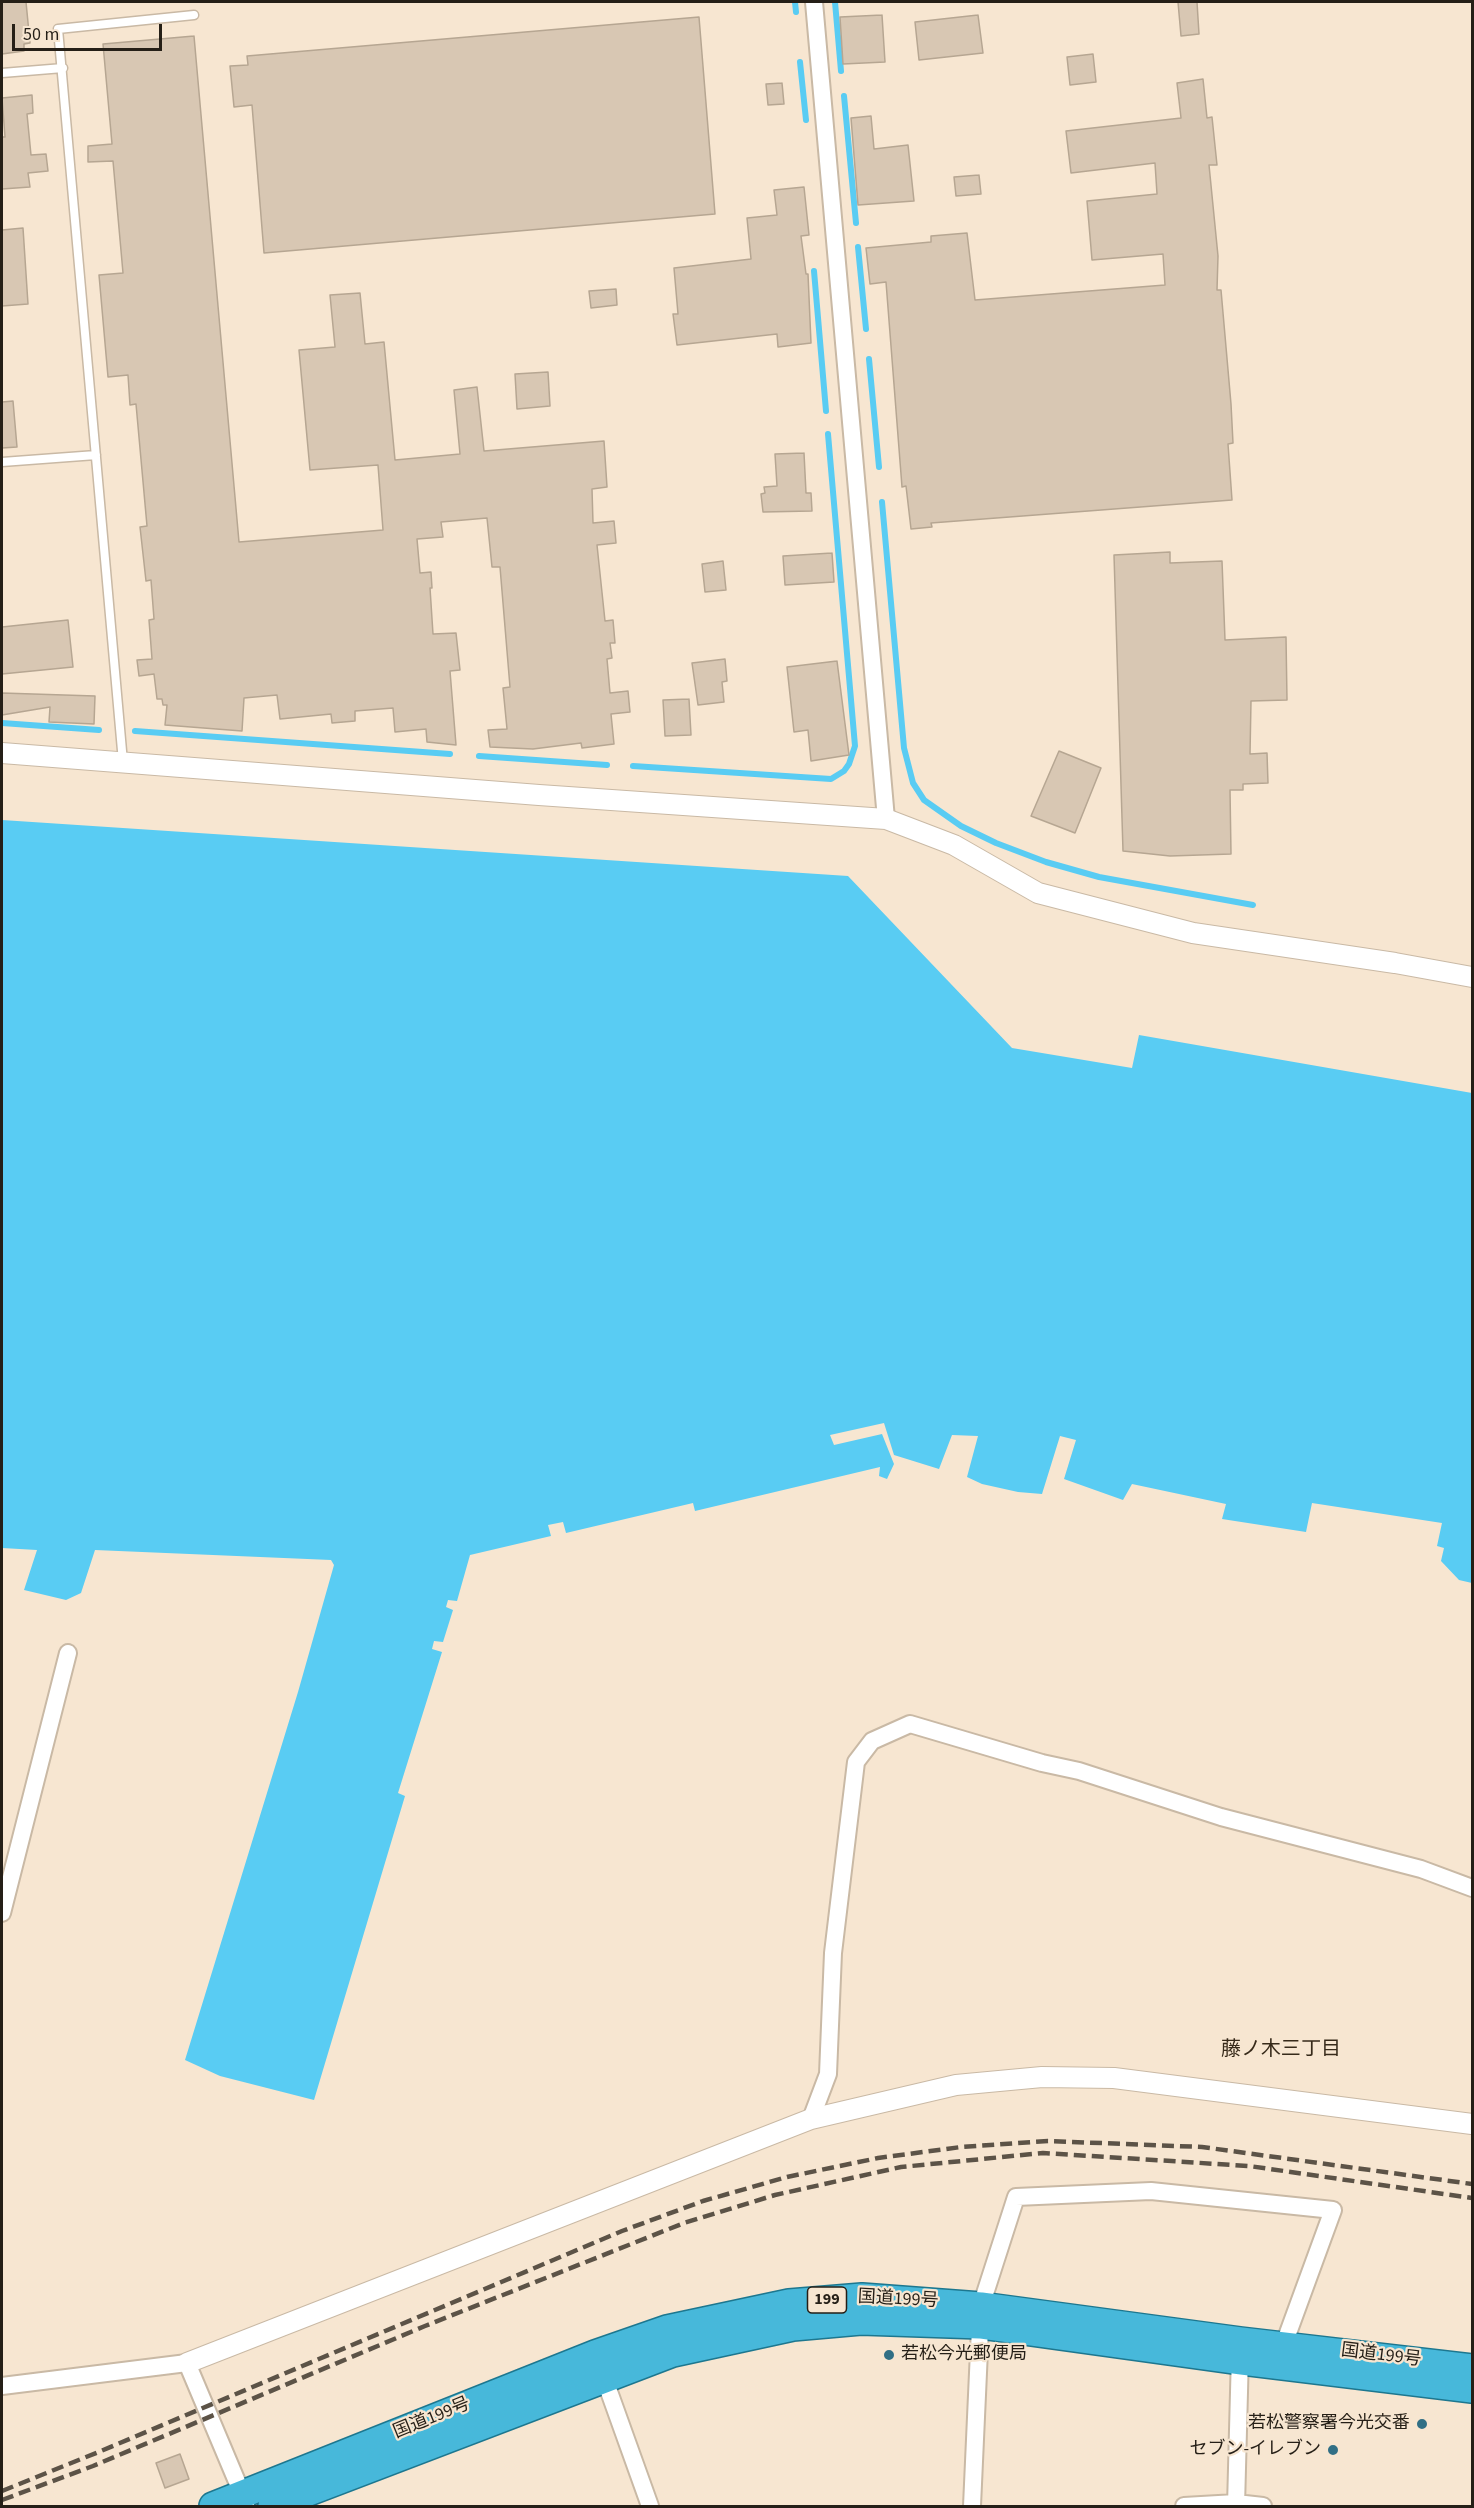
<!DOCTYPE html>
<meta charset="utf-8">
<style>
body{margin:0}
#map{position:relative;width:1474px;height:2508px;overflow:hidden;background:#f7e6d1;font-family:"Source Sans 3",sans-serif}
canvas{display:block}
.frame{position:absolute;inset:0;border:3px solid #251f17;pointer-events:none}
.scale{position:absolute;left:12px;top:24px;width:150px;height:27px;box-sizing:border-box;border:3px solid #251f17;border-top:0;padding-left:8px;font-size:18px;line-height:21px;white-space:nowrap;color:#251f17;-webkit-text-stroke:4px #f7e6d1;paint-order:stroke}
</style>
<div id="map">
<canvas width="1474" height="2508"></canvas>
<div class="frame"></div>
<div class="scale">50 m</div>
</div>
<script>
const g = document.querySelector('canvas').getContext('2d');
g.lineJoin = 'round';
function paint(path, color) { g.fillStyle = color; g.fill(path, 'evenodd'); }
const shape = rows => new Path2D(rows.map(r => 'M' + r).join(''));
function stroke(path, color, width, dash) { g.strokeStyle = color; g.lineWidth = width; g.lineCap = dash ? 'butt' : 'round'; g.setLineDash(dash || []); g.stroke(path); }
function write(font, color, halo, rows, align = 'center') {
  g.font = font + ' "Source Sans 3","Noto Sans JP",sans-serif'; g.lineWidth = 4.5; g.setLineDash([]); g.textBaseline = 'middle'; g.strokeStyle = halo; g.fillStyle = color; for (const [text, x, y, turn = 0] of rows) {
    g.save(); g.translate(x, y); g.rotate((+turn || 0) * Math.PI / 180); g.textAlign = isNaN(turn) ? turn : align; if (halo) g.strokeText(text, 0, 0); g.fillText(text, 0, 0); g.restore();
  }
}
const water = shape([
 [2,820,848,876,1012,1048,1132,1068,1139,1035,1472,1093,1472,1583,1459,1580,1441,1561,1444,1548,1437,1546,1442,1523,1312,1503,1306,1532,1222,1519,1226,1504,1132,1484,1123,1500,1064,1479,1076,1440,1060,1436,1042,1494,1018,1492,982,1484,967,1477,978,1436,952,1435,939,1469,894,1455,884,1423,830,1435,834,1445,882,1434,894,1464,887,1479,879,1476,880,1467,695,1511,693,1503,566,1533,563,1522,548,1525,551,1536,470,1555,457,1601,448,1600,446,1607,453,1610,443,1642,434,1641,432,1649,442,1652,398,1793,405,1796,314,2100,220,2076,185,2060,298,1692,334,1565,331,1560,95,1550,81,1593,66,1600,24,1590,37,1550,2,1548]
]);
const stream = shape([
 [795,2,796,12],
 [835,2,841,71],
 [800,62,806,120],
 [844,96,856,223],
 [858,247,866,329],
 [814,271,826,411],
 [869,359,879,467],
 [882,502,904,748,913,783,924,800,961,826,996,843,1046,862,1099,877,1253,905],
 [2,723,99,730],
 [135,731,450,754],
 [479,756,607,765],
 [633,766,831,779,844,771,849,764,855,746,828,434]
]);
const building = shape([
 [2,2,26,2,30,43,24,44,24,51,2,54,2,2],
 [1178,2,1197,2,1199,34,1181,36,1178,2],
 [882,15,885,62,843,64,840,17,882,15],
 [978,15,983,53,919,60,915,22,978,15],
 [699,17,715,214,264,253,252,105,234,107,230,66,248,65,247,56,699,17],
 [194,36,239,542,383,530,378,465,310,470,299,350,335,347,330,295,360,293,365,344,384,342,395,460,460,454,454,390,477,387,484,451,604,441,607,487,592,489,593,523,614,521,616,543,597,545,605,621,613,620,615,643,610,643,612,658,607,659,610,693,628,691,630,712,611,714,614,744,582,748,581,743,533,749,490,747,488,730,507,729,503,688,510,687,500,567,492,567,487,518,441,522,443,537,417,539,420,573,431,572,432,588,430,588,433,634,456,633,460,670,450,671,456,745,427,742,426,729,395,732,393,708,355,711,355,721,332,723,331,714,280,719,277,695,244,698,242,731,165,725,167,705,163,705,162,699,157,699,154,674,139,676,137,660,152,659,149,620,154,619,151,580,146,581,140,527,147,526,136,404,130,405,128,375,108,377,99,275,123,273,113,161,88,162,88,146,112,144,103,44,194,36],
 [1093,54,1096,82,1070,85,1067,57,1093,54],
 [1203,79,1207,118,1212,117,1217,165,1209,165,1218,256,1217,290,1221,290,1231,404,1233,443,1228,444,1232,500,931,523,932,527,911,529,906,486,902,487,886,282,870,284,866,248,931,242,931,236,967,233,975,300,1165,285,1163,254,1092,260,1087,201,1157,194,1155,163,1071,173,1066,131,1181,118,1177,83,1203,79],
 [782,83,784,104,768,105,766,84,782,83],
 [32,95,33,113,27,114,31,155,46,154,48,171,28,173,30,187,2,189,2,137,5,137,2,98,32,95],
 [871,116,874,149,908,145,914,201,858,205,851,118,871,116],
 [979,175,981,194,956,196,954,177,979,175],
 [804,187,809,235,801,236,806,274,808,274,811,343,778,347,777,334,677,345,673,314,678,314,674,268,751,259,747,218,777,215,774,190,804,187],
 [23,228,28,304,2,306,2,230,23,228],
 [616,289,617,305,591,308,589,291,616,289],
 [548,372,550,406,517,409,515,374,548,372],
 [13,401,17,447,2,448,2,402,13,401],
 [804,453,806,493,811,493,812,511,763,512,761,494,765,493,764,487,777,486,775,454,804,453],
 [1170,552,1170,563,1222,561,1225,640,1286,637,1287,700,1251,701,1250,754,1267,753,1268,783,1243,784,1243,790,1230,790,1231,854,1170,856,1123,851,1114,555,1170,552],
 [832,553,834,582,785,585,783,556,832,553],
 [723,561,726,590,705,592,702,564,723,561],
 [68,620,73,667,2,674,2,627,68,620],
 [725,659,727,681,722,682,724,702,698,705,692,663,725,659],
 [837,661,849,755,811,761,808,730,794,732,787,667,837,661],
 [2,693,95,696,94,724,49,722,50,707,2,715,2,693],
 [689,699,691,735,665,736,663,700,689,699],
 [1059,751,1101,768,1075,833,1031,816,1059,751],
 [180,2454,189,2479,165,2488,156,2463,180,2454]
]);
const service = shape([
 [2,73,63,68],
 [2,462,96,455],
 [123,762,58,29,194,15]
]);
const minor = shape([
 [814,2,886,819],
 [2,1913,68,1653],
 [811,2119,828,2074,833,1953,856,1762,872,1741,910,1724,1042,1763,1079,1771,1221,1817,1421,1869,1472,1888],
 [602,2372,650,2506],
 [2,2386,187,2363,246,2503],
 [972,2506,981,2306,1016,2197,1151,2191,1333,2210,1284,2344],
 [1184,2506,1236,2503,1263,2506],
 [1236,2506,1240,2354]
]);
const tertiary = shape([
 [2,753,539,795,886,819,954,845,1038,893,1193,933,1395,963,1472,977],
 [187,2363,811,2119,956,2085,1042,2077,1114,2078,1472,2124]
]);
const trunk = shape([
 [213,2506,595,2354,667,2329,789,2303,862,2297,981,2306,1241,2341,1472,2368],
 [272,2506,673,2353,793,2327,861,2321,980,2325,1240,2361,1472,2389]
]);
const rail = shape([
 [2,2491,101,2451,622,2231,703,2201,787,2177,878,2158,961,2147,1048,2141,1202,2147,1472,2184],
 [2,2500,93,2466,425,2326,684,2223,775,2195,901,2167,1043,2153,1249,2166,1472,2198]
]);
const markers = [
 [889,2355,6,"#316f85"],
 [1422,2424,6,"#316f85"],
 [1333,2450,6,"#316f85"]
];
const shields = [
 [827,2300,39]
];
const shieldNames = [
 ["199",827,2300]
];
const streetNames = [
 ["国道199号",898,2300,3],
 ["国道199号",1381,2356,7],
 ["国道199号",432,2419,-22]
];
const poiNames = [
 ["若松今光郵便局",901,2355,"left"],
 ["若松警察署今光交番",1410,2424],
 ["セブン-イレブン",1321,2450]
];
const neighbourhoodNames = [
 ["藤ノ木三丁目",1281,2051]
];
paint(water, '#59ccf3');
stroke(stream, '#59ccf3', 6);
paint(building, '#d8c7b3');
stroke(building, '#b6a692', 1.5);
stroke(service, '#c9b9a5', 11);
stroke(minor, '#c9b9a5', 20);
stroke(tertiary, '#c9b9a5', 22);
stroke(trunk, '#1d778f', 30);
stroke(service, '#fff', 8);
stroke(minor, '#fff', 16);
stroke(tertiary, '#fff', 20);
stroke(trunk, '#47b8da', 27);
stroke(rail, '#5c5347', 4.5, [12, 6]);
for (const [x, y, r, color] of markers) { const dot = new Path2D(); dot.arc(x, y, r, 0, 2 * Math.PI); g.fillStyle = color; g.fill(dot); stroke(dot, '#f7e6d1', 2); }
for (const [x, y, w] of shields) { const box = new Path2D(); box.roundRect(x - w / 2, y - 13, w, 26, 4.5); g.fillStyle = '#f7e6d1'; g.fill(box); stroke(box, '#251f17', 1.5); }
write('bold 16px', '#251f17', null, shieldNames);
write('18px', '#251f17', '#f7e6d1', streetNames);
write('18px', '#251f17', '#f7e6d1', poiNames, 'right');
write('20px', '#372a1a', '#f7e6d1', neighbourhoodNames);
</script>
